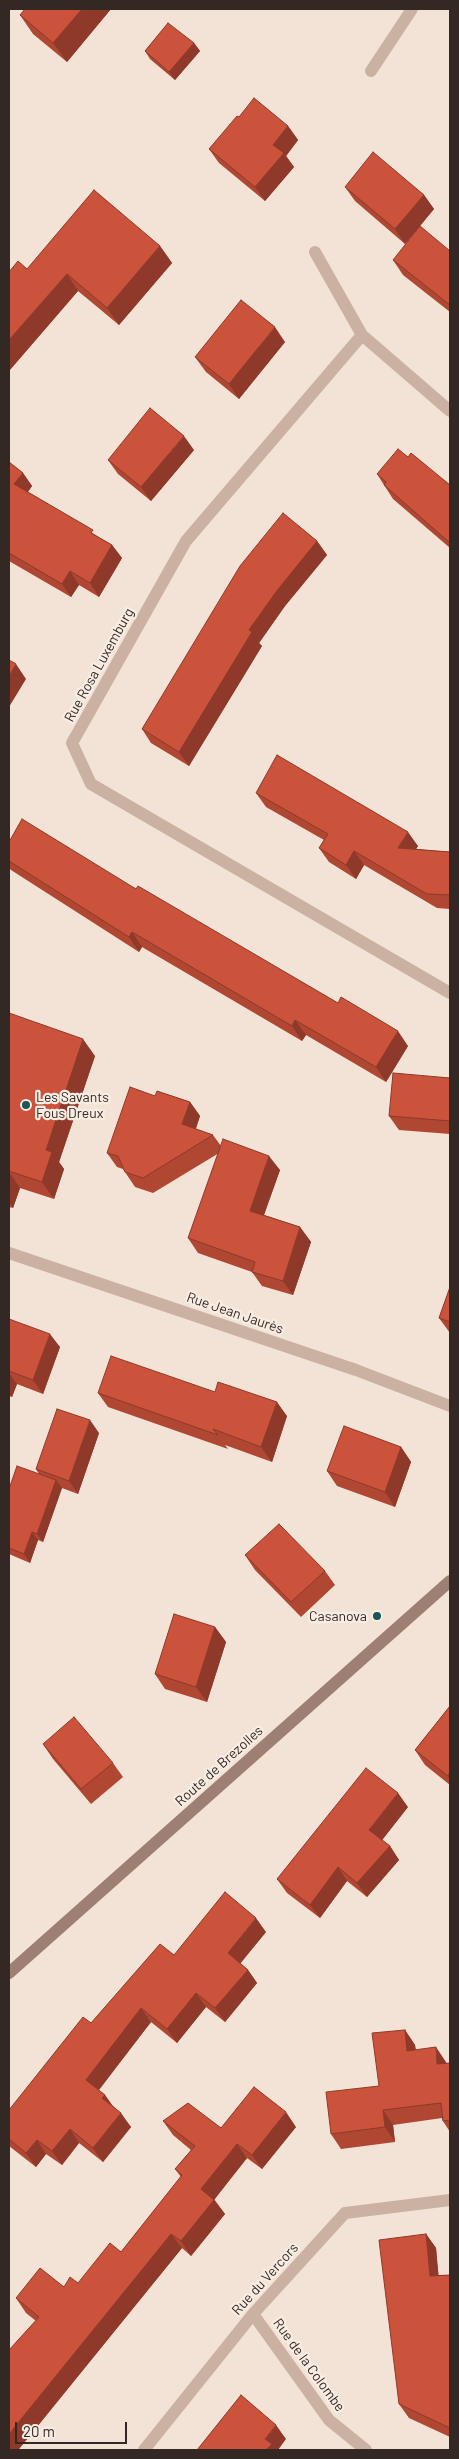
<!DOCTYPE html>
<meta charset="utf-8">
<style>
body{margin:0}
#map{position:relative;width:459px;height:2459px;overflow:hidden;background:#f2e3d6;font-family:Barlow,sans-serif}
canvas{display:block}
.frame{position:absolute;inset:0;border:10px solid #342825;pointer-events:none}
.scale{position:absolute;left:15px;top:2422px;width:112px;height:22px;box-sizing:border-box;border:2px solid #342825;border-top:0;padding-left:6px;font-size:15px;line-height:18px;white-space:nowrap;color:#342825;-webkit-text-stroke:4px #f9ede3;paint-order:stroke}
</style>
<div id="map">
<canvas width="459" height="2459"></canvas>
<div class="frame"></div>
<div class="scale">20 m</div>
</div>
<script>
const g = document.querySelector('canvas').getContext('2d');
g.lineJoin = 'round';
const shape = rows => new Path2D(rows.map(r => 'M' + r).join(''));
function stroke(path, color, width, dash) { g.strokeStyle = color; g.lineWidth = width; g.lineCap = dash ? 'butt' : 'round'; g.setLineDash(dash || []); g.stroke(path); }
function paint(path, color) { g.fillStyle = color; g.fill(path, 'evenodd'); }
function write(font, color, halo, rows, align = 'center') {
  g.font = font + ' Barlow,sans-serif'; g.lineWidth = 4.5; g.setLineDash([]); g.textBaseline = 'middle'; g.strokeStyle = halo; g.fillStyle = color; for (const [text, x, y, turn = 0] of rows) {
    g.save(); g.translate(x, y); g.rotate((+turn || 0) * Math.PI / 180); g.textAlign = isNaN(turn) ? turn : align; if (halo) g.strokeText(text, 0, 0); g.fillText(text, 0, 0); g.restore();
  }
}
const street = shape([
 [371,71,412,9],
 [315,252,362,335,450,411],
 [362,335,186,541,72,743,91,784,450,993],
 [9,1253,356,1370,450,1406],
 [253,2314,329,2420,366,2450],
 [144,2450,253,2314,345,2213,450,2200]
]);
const secondary = shape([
 [9,1973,450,1581]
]);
const wall = shape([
 [25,9,111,9,67,62,33,34,20,15],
 [194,43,200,51,175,80,150,59,145,51],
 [239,117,288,126,298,140,286,156,294,167,265,201,219,163,209,149],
 [345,187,424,195,434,209,405,244,355,201],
 [160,246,172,263,119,325,78,291,9,371,9,272],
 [450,251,450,312,403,275,393,260],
 [285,342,239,399,206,372,195,357],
 [194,450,151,501,118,474,108,460],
 [408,457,450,485,450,548,393,499,377,474],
 [9,462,23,473,32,486,28,492,97,536,112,545,122,558,99,597,79,585,71,597,9,561],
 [317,541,327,555,285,606,259,643,262,646,189,766,151,743,142,729],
 [256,793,418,846,416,849,450,852,450,909,437,908,364,865,356,879,329,862,319,848,324,840,266,807],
 [9,842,136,889,408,1046,386,1082,306,1035,302,1041,142,947,139,952,11,870,9,868],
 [9,1013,95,1056,59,1162,64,1169,54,1199,20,1188,13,1208,9,1207],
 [450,1078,450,1134,399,1130,389,1116],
 [155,1096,190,1102,200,1116,196,1129,213,1135,221,1146,280,1170,264,1215,300,1227,311,1242,293,1295,262,1286,252,1272,198,1253,188,1238,219,1153,153,1193,135,1187,123,1169,117,1167,107,1153],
 [450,1287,450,1333,439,1318],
 [9,1319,60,1347,43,1394,17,1384,12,1397,9,1396],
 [215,1392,287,1416,272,1462,225,1445,228,1449,108,1407,98,1393],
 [99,1433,78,1494,62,1488,43,1542,38,1540,30,1563,9,1554,9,1489,39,1474,36,1469],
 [401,1447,411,1462,395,1507,337,1486,327,1471],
 [245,1555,325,1571,335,1585,301,1617,255,1570],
 [215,1627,226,1642,207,1702,165,1689,155,1674],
 [450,1706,450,1785,425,1765,415,1750],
 [43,1744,113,1763,123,1777,91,1804,53,1759],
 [408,1807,382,1840,390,1846,399,1860,367,1897,347,1881,320,1918,287,1893,277,1879],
 [266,1932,240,1964,248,1970,257,1983,225,2022,206,2007,177,2043,151,2022,98,2090,105,2095,113,2106,131,2127,103,2162,79,2143,62,2165,46,2154,36,2167,9,2146,9,2110,91,2023,174,1955],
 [405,2030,415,2045,416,2050,446,2062,446,2063,450,2063,450,2132,443,2121,442,2118,393,2125,395,2142,341,2149,331,2134,379,2086],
 [163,2121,221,2128,296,2127,262,2169,247,2158,214,2199,225,2214,191,2256,182,2248,19,2449,9,2450,36,2321,26,2313,16,2298,78,2283,121,2252,181,2177,175,2169,191,2150,173,2135],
 [426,2234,436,2248,438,2275,450,2275,450,2437,409,2418,399,2404]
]);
const shadedWall = shape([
 [82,9,111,9,67,62,53,43],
 [194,43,200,51,175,80,169,72],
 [288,126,298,140,286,156,294,167,265,201,255,187,273,145],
 [424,195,434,209,405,244,395,229],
 [160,246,172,263,119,325,107,308],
 [67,274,78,291,9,371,9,340],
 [275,327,285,342,239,399,229,384],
 [184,436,194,450,151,501,141,487],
 [23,473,32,486,24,497,14,484],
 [317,541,327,555,285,606,259,643,262,646,189,766,179,752,249,630,276,592],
 [112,545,122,558,99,597,90,583],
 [70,571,79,585,71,597,62,584],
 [16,664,26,679,9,707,9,676],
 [408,832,418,846,408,862,398,848],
 [354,851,364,865,356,879,346,865],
 [132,932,142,947,139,952,129,937],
 [295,1020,306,1035,302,1041,292,1026],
 [398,1031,408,1046,386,1082,376,1067],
 [83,1039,95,1056,59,1162,64,1169,54,1199,42,1182,46,1150],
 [190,1102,200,1116,192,1138,182,1124],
 [269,1156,280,1170,260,1226,250,1211],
 [9,1172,20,1188,13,1208,9,1202],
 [300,1227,311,1242,293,1295,283,1281],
 [50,1334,60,1347,43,1394,33,1380],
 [9,1373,17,1384,12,1397,9,1393],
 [277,1402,287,1416,272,1462,261,1447],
 [90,1420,99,1433,78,1494,69,1481],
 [401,1447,411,1462,395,1507,385,1492],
 [56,1480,62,1488,43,1542,37,1534],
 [32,1532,38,1540,30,1563,24,1554],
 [215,1627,226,1642,207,1702,196,1687],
 [450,1772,450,1780,448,1776],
 [398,1793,408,1807,379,1844,369,1830],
 [390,1846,399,1860,367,1897,357,1883],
 [338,1867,347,1881,320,1918,310,1905],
 [256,1918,266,1932,237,1967,228,1953],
 [248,1970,257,1983,225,2022,215,2008],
 [196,1993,206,2007,177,2043,167,2029],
 [141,2008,151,2022,96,2094,86,2080],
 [405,2030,415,2045,417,2065,407,2051],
 [436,2047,446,2062,447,2079,437,2064],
 [105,2095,114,2109,102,2098],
 [383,2110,393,2125,395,2142,385,2127],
 [286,2112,296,2127,262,2169,252,2155],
 [121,2113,131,2127,103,2162,93,2148],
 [70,2129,79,2143,62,2165,52,2151],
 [37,2140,46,2154,36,2167,26,2153],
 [237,2144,247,2158,211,2204,201,2189],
 [214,2200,225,2214,191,2256,181,2241],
 [171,2234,182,2248,19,2449,20,2450,9,2450,9,2434],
 [426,2234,436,2248,440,2290,430,2276],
 [276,2425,286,2439,278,2450,266,2450,265,2439]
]);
const building = shape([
 [25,9,82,9,53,43,20,15,25,9],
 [168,23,194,43,169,72,145,51,168,23],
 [254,98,288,126,273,145,284,153,255,187,209,149,237,116,239,117,254,98],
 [373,152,424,195,395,229,345,187,373,152],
 [94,190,160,246,107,308,67,274,9,340,9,272,18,261,27,269,94,190],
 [420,226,450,251,450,305,393,260,420,226],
 [241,300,275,327,229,384,195,357,241,300],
 [150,408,184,436,141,487,108,460,150,408],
 [398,449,408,457,411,453,450,485,450,543,384,485,386,482,377,474,398,449],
 [9,462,23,473,14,484,93,530,91,533,112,545,90,583,70,571,62,584,9,553,9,462],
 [283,513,317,541,276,592,249,630,252,632,179,752,142,729,240,566,283,513],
 [9,660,16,664,9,676,9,660],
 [277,755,408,832,398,848,450,852,450,895,427,894,354,851,346,865,319,848,328,834,256,793,277,755],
 [22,819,136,889,138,886,338,1003,341,997,398,1031,376,1067,295,1020,292,1026,132,932,129,937,9,861,9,842,22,819],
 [9,1013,83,1039,46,1150,52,1152,42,1182,9,1171,9,1013],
 [393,1073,450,1078,450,1121,389,1116,393,1073],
 [130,1087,155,1096,157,1091,190,1102,182,1124,213,1135,143,1178,125,1172,118,1156,107,1153,130,1087],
 [223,1139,269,1156,250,1211,300,1227,283,1281,252,1272,255,1262,188,1238,223,1139],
 [450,1287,450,1322,439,1318,450,1287],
 [9,1319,50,1334,33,1380,9,1371,9,1319],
 [111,1356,215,1392,218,1382,277,1402,261,1447,213,1429,218,1435,98,1393,111,1356],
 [57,1409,90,1420,69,1481,36,1469,57,1409],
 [344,1426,401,1447,385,1492,327,1471,344,1426],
 [17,1466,56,1480,37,1534,32,1532,24,1554,9,1548,9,1489,17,1466],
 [279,1524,325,1571,291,1602,245,1555,279,1524],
 [174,1614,215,1627,196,1687,155,1674,174,1614],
 [450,1706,450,1772,448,1776,415,1750,450,1706],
 [74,1717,113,1763,81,1789,43,1744,74,1717],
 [366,1768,398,1793,369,1830,390,1846,357,1883,338,1867,310,1905,277,1879,366,1768],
 [225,1892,256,1918,228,1953,248,1970,215,2008,196,1993,167,2029,141,2008,86,2080,105,2095,102,2098,121,2113,93,2148,70,2129,52,2151,37,2140,26,2153,9,2139,9,2110,83,2017,91,2023,160,1944,174,1955,225,1892],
 [405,2030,407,2051,436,2047,437,2064,450,2063,450,2120,443,2121,441,2103,383,2110,385,2127,331,2134,326,2092,379,2086,372,2033,405,2030],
 [254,2087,286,2112,252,2155,237,2144,201,2189,214,2200,181,2241,171,2234,9,2434,9,2350,39,2317,16,2298,40,2268,64,2287,70,2277,78,2283,110,2243,121,2252,182,2175,175,2169,195,2146,163,2121,188,2103,221,2128,254,2087],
 [426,2234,430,2276,450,2275,450,2428,399,2404,379,2240,426,2234],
 [241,2395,276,2425,265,2439,272,2444,266,2450,197,2450,241,2395]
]);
const markers = [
 [26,1105,5,"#195756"],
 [377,1616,5,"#195756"]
];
const streetNames = [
 ["Rue Rosa Luxemburg",99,665,-61],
 ["Rue Jean Jaurès",235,1313,19],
 ["Route de Brezolles",219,1766,-42],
 ["Rue du Vercors",265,2279,-48],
 ["Rue de la Colombe",309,2365,54]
];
const poiNames = [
 ["Les Savants",36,1097],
 ["Fous Dreux",36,1113],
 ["Casanova",367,1616,"right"]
];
stroke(street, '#cab1a2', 12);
stroke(secondary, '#9d7f74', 12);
paint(wall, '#af4733');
paint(shadedWall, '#8e3929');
paint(building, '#cb523b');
stroke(building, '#8e3929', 1);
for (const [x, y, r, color] of markers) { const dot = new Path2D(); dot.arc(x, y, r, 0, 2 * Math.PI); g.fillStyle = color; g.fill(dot); stroke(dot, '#f9ede3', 2); }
write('14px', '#342825', '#f9ede3', streetNames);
write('14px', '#342825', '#f9ede3', poiNames, 'left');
</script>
